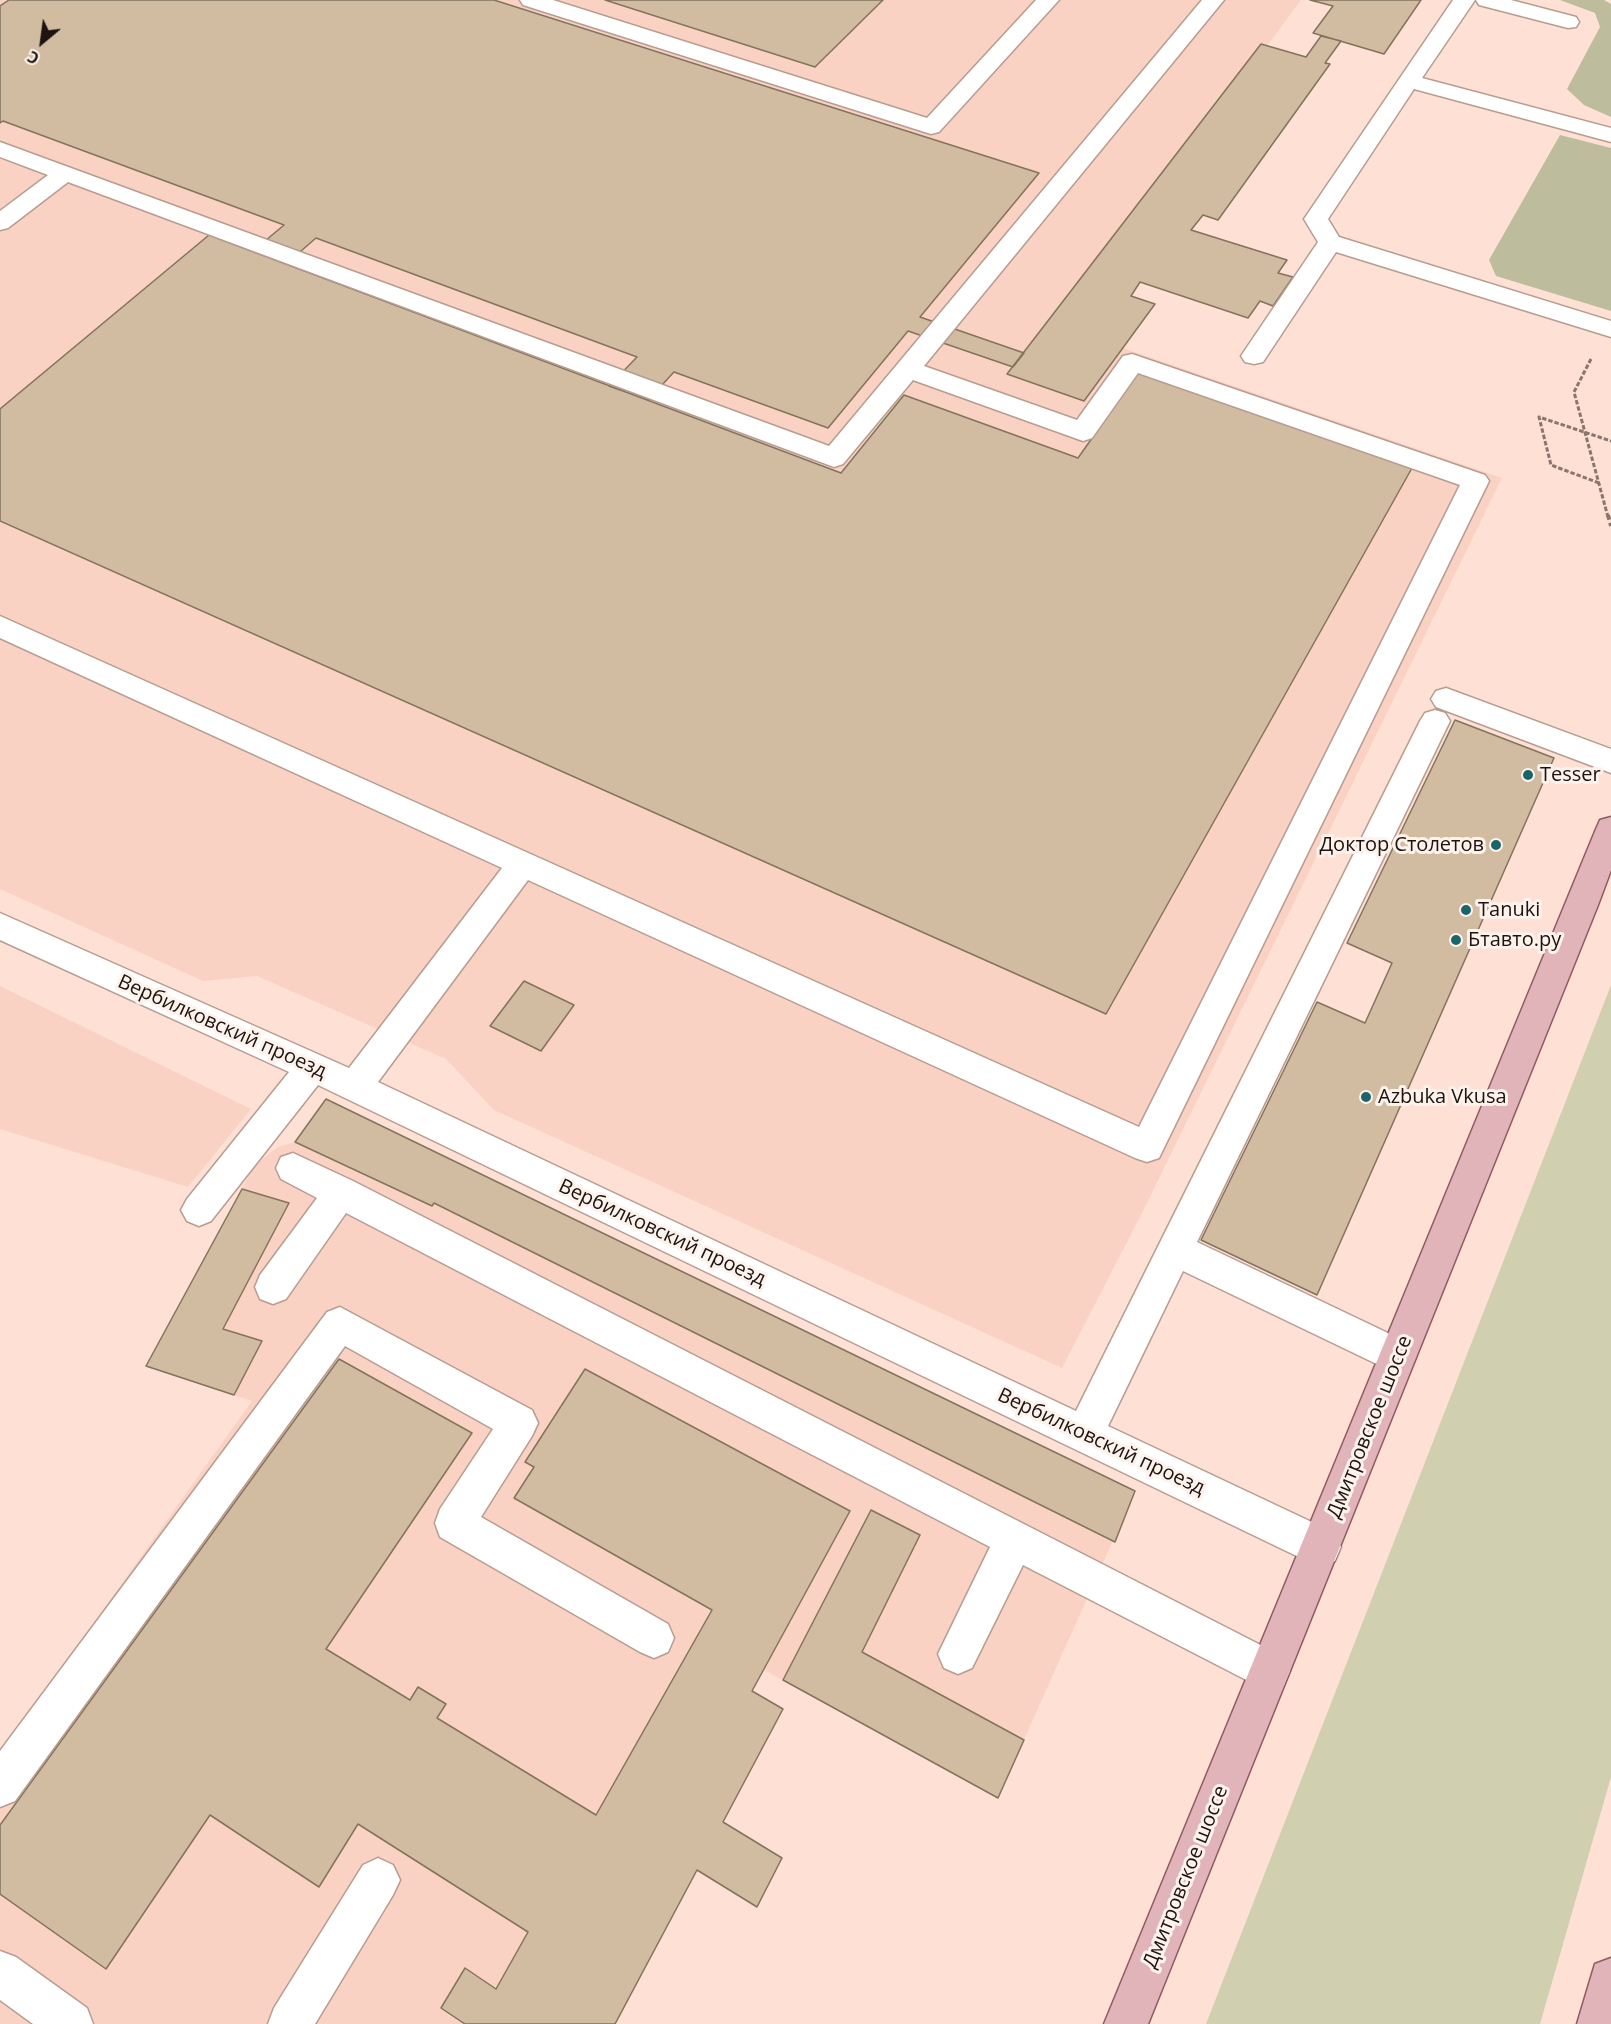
<!DOCTYPE html>
<meta charset="utf-8">
<style>
body{margin:0}
#map{position:relative;width:1611px;height:2024px;overflow:hidden;background:#ffe0d4;font-family:"Open Sans",sans-serif}
canvas{display:block}
.north{position:absolute;left:12px;top:12px;width:60px;height:60px;-webkit-text-stroke:4px #fef2ed;paint-order:stroke;rotate:209deg;font-size:16px;font-weight:700;line-height:24px;text-align:center;color:#1d130f}
.north::after{content:'';display:block;margin:auto;width:21px;height:27px;background:#1d130f;clip-path:polygon(50% 0,100% 100%,50% 72%,0 100%)}
</style>
<div id="map">
<canvas width="1611" height="2024"></canvas>
<div class="north">С</div>
</div>
<script>
const g = document.querySelector('canvas').getContext('2d');
g.lineJoin = 'round';
function paint(path, color) { g.fillStyle = color; g.fill(path, 'evenodd'); }
const shape = rows => new Path2D(rows.map(r => 'M' + r).join(''));
function stroke(path, color, width, dash) { g.strokeStyle = color; g.lineWidth = width; g.lineCap = dash ? 'butt' : 'round'; g.setLineDash(dash || []); g.stroke(path); }
function write(font, color, halo, rows, align = 'center') {
  g.font = font + ' "Open Sans",sans-serif'; g.lineWidth = 6; g.setLineDash([]); g.textBaseline = 'middle'; g.strokeStyle = halo; g.fillStyle = color; for (const [text, x, y, turn = 0] of rows) {
    g.save(); g.translate(x, y); g.rotate((+turn || 0) * Math.PI / 180); g.textAlign = isNaN(turn) ? turn : align; if (halo) g.strokeText(text, 0, 0); g.fillText(text, 0, 0); g.restore();
  }
}
const built = shape([
 [0,0,1301,0,1267,46,1305,57,1321,36,1341,41,1326,62,1330,64,1218,220,1203,215,1192,229,1287,260,1279,273,1293,277,1273,306,1260,301,1248,318,1140,283,1131,296,1155,304,1123,348,1502,478,1142,1213,1062,1368,494,1110,446,1059,257,976,203,981,0,889],
 [0,986,251,1109,188,1187,0,1129],
 [326,1099,1135,1491,998,1798,764,1670,752,1691,783,1709,723,1822,782,1858,757,1907,697,1870,615,2024,0,2024,0,1754,252,1401,146,1366,251,1172,262,1159,278,1147,295,1142]
]);
const green = shape([
 [1611,985,1611,1777,1540,2024,1206,2024]
]);
const forest = shape([
 [1560,0,1604,0,1611,4,1611,117,1584,105,1567,89,1600,27,1595,13],
 [1560,135,1611,148,1611,311,1496,276,1489,260]
]);
const building = shape([
 [9,0,494,0,1039,173,920,317,1024,353,1013,367,908,331,828,428,674,372,648,400,609,386,637,357,316,238,286,264,253,251,284,225,3,121,0,123,0,6,9,0],
 [605,0,883,0,815,67,605,0],
 [1310,0,1421,0,1384,54,1313,33,1333,6,1310,0],
 [1321,36,1341,41,1325,63,1330,64,1218,220,1203,215,1191,230,1287,260,1278,273,1293,277,1273,306,1260,301,1248,318,1140,282,1131,296,1155,304,1084,401,1007,374,1261,44,1306,57,1321,36],
 [209,235,841,473,904,395,1078,458,1138,373,1412,468,1106,1014,0,521,0,409,209,235],
 [1455,720,1554,758,1317,1295,1201,1240,1317,1002,1365,1023,1392,963,1347,943,1455,720],
 [524,981,574,1005,541,1051,490,1026,524,981],
 [326,1099,1135,1491,1115,1542,434,1203,432,1206,295,1142,326,1099],
 [242,1189,289,1203,223,1329,262,1341,234,1395,146,1366,242,1189],
 [339,1359,472,1433,326,1649,410,1700,418,1687,446,1704,437,1718,596,1815,712,1610,514,1498,534,1467,525,1462,585,1369,850,1511,752,1691,783,1709,723,1822,782,1858,757,1907,697,1870,615,2024,465,2024,441,2008,465,1968,496,1989,528,1932,358,1824,319,1887,210,1815,106,1969,0,1894,0,1825,339,1359],
 [871,1510,920,1535,862,1652,1024,1740,998,1798,783,1680,871,1510]
]);
const pathFar1 = shape([
 [1591,359,1574,392,1608,517],
 [1599,483,1551,465,1539,417,1611,441]
]);
const path = shape([
 [1608,515,1611,526]
]);
const minor = shape([
 [520,0,553,0,927,118,1036,0,1059,0,939,132,931,134,523,5,520,0],
 [1202,0,1224,0,924,366,1077,420,1123,356,1132,354,1485,475,1489,481,1159,1158,1147,1162,1135,1158,528,880,378,1082,1076,1411,1420,721,1425,713,1435,710,1445,713,1450,721,1197,1242,1411,1344,1416,1356,1411,1368,1398,1373,1385,1368,1183,1271,1108,1426,1335,1533,1341,1547,1335,1561,1321,1567,1307,1561,318,1085,211,1221,199,1226,187,1221,181,1210,187,1199,289,1072,0,940,0,913,349,1068,502,868,0,638,0,616,1139,1127,1460,485,1138,373,1092,438,1083,441,913,380,843,464,834,467,68,182,8,228,0,230,0,211,48,175,0,157,0,142,829,446,1202,0],
 [1453,0,1475,0,1422,78,1611,128,1611,142,1414,89,1328,219,1339,237,1611,321,1611,337,1336,252,1263,362,1254,364,1245,362,1241,356,1318,242,1304,219,1453,0],
 [1476,0,1511,0,1576,17,1579,22,1576,27,1568,28,1479,5,1476,0],
 [1446,688,1611,749,1611,773,1436,707,1431,699,1436,691,1446,688],
 [293,1153,353,1181,1284,1657,1290,1671,1284,1685,1270,1691,1256,1685,1023,1565,972,1668,958,1674,944,1668,938,1654,990,1547,346,1213,286,1299,273,1304,260,1299,255,1287,260,1275,317,1198,281,1179,276,1168,281,1157,293,1153],
 [340,1307,532,1410,538,1423,532,1436,481,1517,668,1624,674,1638,668,1652,654,1658,640,1652,440,1537,435,1523,440,1509,493,1429,345,1346,15,1801,0,1807,0,1751,327,1312,340,1307],
 [378,1858,393,1865,400,1880,393,1895,315,2024,268,2024,274,2008,363,1865,378,1858],
 [0,1951,16,1957,87,2008,93,2024,33,2024,0,2000,0,1951]
]);
const major = shape([
 [1611,817,1611,870,1598,905,1148,2024,1104,2024,1596,829,1600,820,1611,817],
 [1611,1958,1611,2024,1577,2024,1595,1964,1611,1958]
]);
const markers = [
 [1528,775,6,"#18666a"],
 [1496,845,6,"#18666a"],
 [1466,910,6,"#18666a"],
 [1456,940,6,"#18666a"],
 [1366,1097,6,"#18666a"]
];
const poiNames = [
 ["Tesser",1540,775],
 ["Доктор Столетов",1484,845,"right"],
 ["Tanuki",1478,910],
 ["Бтавто.ру",1468,940],
 ["Azbuka Vkusa",1378,1097]
];
const streetNames = [
 ["Вербилковский проезд",222,1027,24],
 ["Вербилковский проезд",662,1233,25],
 ["Дмитровское шоссе",1370,1427,-68],
 ["Вербилковский проезд",1101,1442,25],
 ["Дмитровское шоссе",1186,1877,-68]
];
paint(built, '#f9d2c3');
paint(green, '#d0cfb0');
paint(forest, '#bdbc9c');
paint(building, '#d1bca1');
stroke(building, '#83735d', 1.5);
stroke(minor, '#b89c90', 3);
stroke(major, '#8f5b60', 3);
stroke(pathFar1, '#8a766e', 3, [4.5, 2]);
stroke(path, '#8a766e', 4, [5, 3]);
paint(minor, '#fff');
paint(major, '#e1b4ba');
for (const [x, y, r, color] of markers) { const dot = new Path2D(); dot.arc(x, y, r, 0, 2 * Math.PI); g.fillStyle = color; g.fill(dot); stroke(dot, '#fef2ed', 2); }
write('20px', '#1d130f', '#fef2ed', poiNames, 'left');
write('20px', '#1d130f', '#fef2ed', streetNames);
</script>
